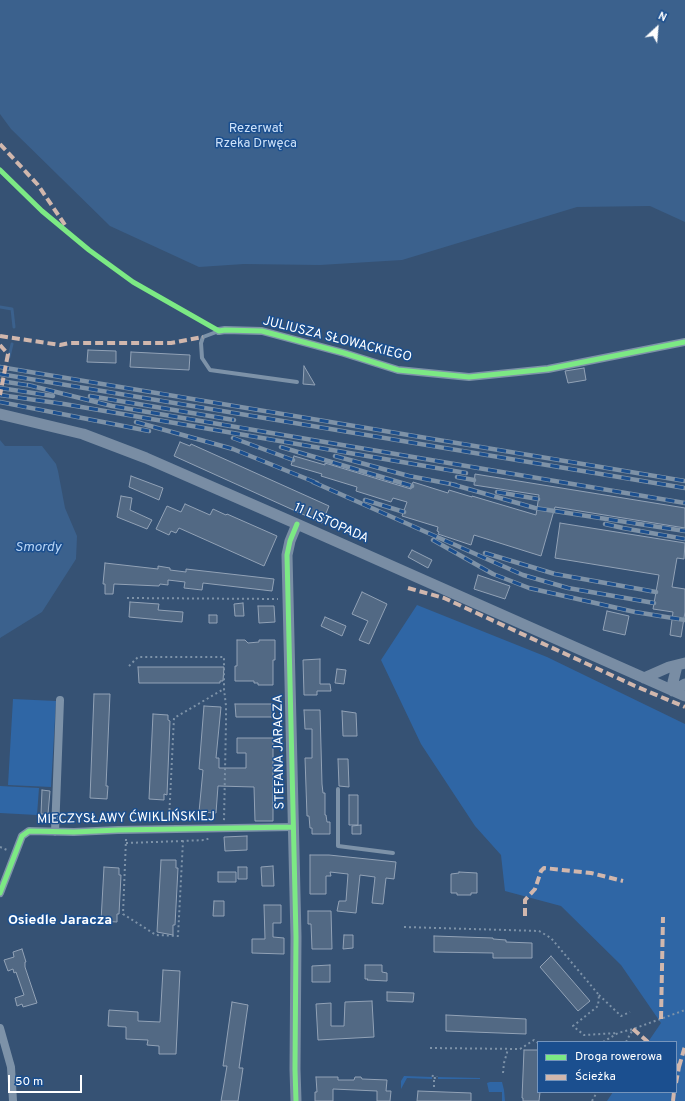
<!DOCTYPE html>
<meta charset="utf-8">
<style>
body{margin:0}
#map{position:relative;width:685px;height:1101px;overflow:hidden;background:#365274;font-family:Overpass,sans-serif}
canvas{display:block}
.legend{position:absolute;left:537px;top:1041px;width:140px;height:52px;box-sizing:border-box;background:#1b4f8f;border:1px solid #7695bc;margin:0;padding:5px 7px;list-style:none;font-size:12px;color:#fff}
.legend li{display:flex;align-items:center;gap:8px;height:20px}
.legend b{width:20px;border:1px solid #7695bc}
.north{position:absolute;left:637px;top:8px;width:40px;height:40px;-webkit-text-stroke:3px #1b4f8f;paint-order:stroke;rotate:26deg;font-size:11px;font-weight:700;line-height:16px;text-align:center;color:#fff}
.north::after{content:'';display:block;margin:auto;width:14px;height:18px;background:#fff;clip-path:polygon(50% 0,100% 100%,50% 72%,0 100%)}
.scale{position:absolute;left:8px;top:1075px;width:74px;height:18px;box-sizing:border-box;border:2px solid #fff;border-top:0;padding-left:5px;font-size:12px;line-height:14px;white-space:nowrap;color:#fff;-webkit-text-stroke:3px #1b4f8f;paint-order:stroke}
</style>
<div id="map">
<canvas width="685" height="1101"></canvas>
<ul class="legend">
<li><b style="height:5px;background:#7ce984"></b>Droga rowerowa</li>
<li><b style="height:5px;background:#d1b7ad"></b>Ścieżka</li>
</ul>
<div class="north">N</div>
<div class="scale">50 m</div>
</div>
<script>
const g = document.querySelector('canvas').getContext('2d');
g.lineJoin = 'round';
function paint(path, color) { g.fillStyle = color; g.fill(path, 'evenodd'); }
const shape = rows => new Path2D(rows.map(r => 'M' + r).join(''));
function stroke(path, color, width, dash) { g.strokeStyle = color; g.lineWidth = width; g.lineCap = dash ? 'butt' : 'round'; g.setLineDash(dash || []); g.stroke(path); }
function write(font, color, halo, rows, align = 'center') {
  g.font = font + ' Overpass,sans-serif'; g.lineWidth = 3; g.setLineDash([]); g.textBaseline = 'middle'; g.strokeStyle = halo; g.fillStyle = color; for (const [text, x, y, turn = 0] of rows) {
    g.save(); g.translate(x, y); g.rotate((+turn || 0) * Math.PI / 180); g.textAlign = isNaN(turn) ? turn : align; if (halo) g.strokeText(text, 0, 0); g.fillText(text, 0, 0); g.restore();
  }
}
const green = shape([
 [417,605,547,657,685,724,685,1101,607,1101,613,1092,676,1092,676,1042,648,1042,661,1023,621,965,561,906,505,891,501,855,475,826,421,744,381,660],
 [13,699,56,701,51,787,8,785],
 [0,786,39,788,37,815,0,813],
 [404,1076,405,1076,432,1077,432,1079,407,1078,401,1089,401,1081],
 [438,1077,480,1078,480,1079,438,1079],
 [490,1082,502,1082,504,1090,505,1101,502,1101,502,1092,489,1092,487,1083]
]);
const water = shape([
 [0,0,685,0,685,222,650,206,577,207,402,260,320,265,244,264,199,267,110,226,11,129,0,114],
 [0,440,5,446,42,446,56,464,58,471,65,508,77,536,76,559,42,612,0,638]
]);
const stream = shape([
 [0,307,12,309,14,327],
 [9,357,12,344]
]);
const building = shape([
 [88,350,116,351,116,363,87,362,88,350],
 [131,352,190,355,189,370,130,367,131,352],
 [304,366,315,385,303,384,304,366],
 [584,368,586,380,568,383,565,371,584,368],
 [180,442,190,446,191,444,329,506,322,523,174,456,180,442],
 [294,456,325,465,325,463,411,489,413,482,448,493,449,490,472,497,472,496,536,515,539,495,474,485,475,474,685,508,685,528,555,507,541,556,474,535,471,545,438,534,439,532,437,531,438,527,402,516,407,502,393,498,391,502,356,491,357,487,321,476,322,474,291,465,294,456],
 [131,476,163,488,159,500,129,487,131,476],
 [121,496,132,498,130,510,152,520,147,529,117,517,121,496],
 [185,504,210,515,213,509,226,515,227,514,277,536,264,566,179,528,176,533,171,531,169,535,156,529,167,506,181,512,185,504],
 [560,523,685,543,684,559,677,558,672,587,685,589,685,612,681,637,670,635,673,612,653,609,659,575,555,558,560,523],
 [412,550,432,560,428,568,408,557,412,550],
 [105,563,158,569,158,566,170,568,170,570,186,572,186,569,274,579,272,591,203,583,202,590,184,588,185,582,168,580,168,585,160,584,159,586,114,584,113,594,105,594,105,584,103,584,105,563],
 [478,575,510,586,505,599,474,589,478,575],
 [362,592,387,604,369,644,359,640,368,621,352,614,362,592],
 [130,602,159,604,158,610,183,612,182,622,129,617,130,602],
 [243,603,244,616,235,616,234,604,243,603],
 [258,606,274,606,275,622,259,623,258,606],
 [607,611,629,616,625,635,603,630,607,611],
 [209,615,217,615,217,623,209,623,209,615],
 [325,617,346,626,342,636,321,626,325,617],
 [237,640,245,640,248,643,259,642,259,640,275,640,275,660,273,660,273,685,258,685,258,683,254,683,254,681,235,681,235,666,237,666,237,640],
 [320,659,320,684,330,684,331,691,317,691,317,695,304,695,303,660,320,659],
 [138,667,224,667,223,681,220,681,220,683,139,683,138,667],
 [337,669,346,670,344,684,335,683,337,669],
 [94,694,110,694,106,786,108,786,107,799,90,798,94,694],
 [235,704,273,704,273,717,236,717,235,704],
 [204,706,221,707,216,758,219,758,219,768,246,768,246,753,237,753,237,738,273,738,273,821,255,821,254,787,218,786,216,813,199,812,203,770,199,769,204,706],
 [304,710,320,710,322,784,323,793,325,793,325,815,326,815,327,822,330,822,330,834,312,834,312,828,310,828,309,816,307,816,305,758,312,758,312,729,305,729,304,710],
 [342,711,356,713,357,736,343,736,342,711],
 [153,714,168,715,168,720,170,721,167,795,164,794,164,800,149,799,153,714],
 [338,759,348,759,349,787,339,786,338,759],
 [42,790,50,791,48,814,41,814,42,790],
 [349,795,358,795,358,825,349,825,349,795],
 [361,825,361,834,352,834,352,826,361,825],
 [247,836,247,850,225,851,224,837,247,836],
 [310,855,329,855,396,862,394,879,386,878,383,904,372,903,375,877,360,875,356,913,337,911,339,901,346,901,348,874,330,872,331,876,326,876,326,894,310,894,310,855],
 [161,860,176,860,176,868,178,868,175,925,173,925,173,935,157,932,161,860],
 [273,866,274,886,262,886,261,867,273,866],
 [104,867,119,868,119,875,121,875,119,914,117,914,117,922,101,921,104,867],
 [238,867,247,867,247,879,238,879,238,867],
 [218,872,236,872,236,882,218,882,218,872],
 [459,872,477,873,477,893,471,893,471,895,457,895,457,893,451,893,451,874,459,873,459,872],
 [214,901,224,901,224,916,213,916,214,901],
 [264,905,281,905,281,923,273,923,273,937,284,938,284,954,252,953,252,939,265,939,264,905],
 [308,911,331,911,332,949,312,949,311,924,308,924,308,911],
 [344,935,353,935,353,948,343,949,344,935],
 [434,936,493,938,493,939,506,940,506,942,532,943,532,958,493,958,493,953,434,952,434,936],
 [22,949,26,962,25,962,25,967,37,1003,23,1007,22,1004,17,1006,15,998,24,995,16,972,14,973,13,969,8,971,4,960,14,957,13,952,22,949],
 [551,956,590,1001,578,1011,540,967,551,956],
 [330,965,330,982,312,982,312,966,330,965],
 [365,965,382,965,382,972,387,973,387,981,367,980,368,979,365,979,365,965],
 [163,970,180,971,176,1054,159,1054,159,1046,147,1045,148,1040,126,1039,126,1027,108,1026,109,1010,138,1012,138,1021,160,1022,163,970],
 [387,992,414,993,413,1002,387,1001,387,992],
 [372,1001,374,1037,318,1040,316,1004,331,1003,331,1026,344,1026,345,1002,372,1001],
 [232,1002,248,1005,239,1068,243,1068,238,1101,221,1101,227,1066,223,1066,232,1002],
 [446,1015,526,1019,526,1034,446,1031,446,1015],
 [524,1050,538,1050,538,1092,540,1092,539,1101,523,1101,523,1098,522,1098,524,1050],
 [316,1077,338,1077,338,1080,354,1080,355,1077,361,1077,362,1079,387,1080,386,1091,391,1091,390,1101,377,1101,377,1091,333,1089,333,1101,315,1101,315,1092,317,1092,316,1077],
 [418,1091,471,1093,471,1101,417,1101,418,1091]
]);
const path = shape([
 [127,598,278,599],
 [129,666,138,657,224,657,224,689,226,706,226,722,224,821],
 [169,820,174,718,224,689],
 [126,839,123,914,156,935,178,936,183,841,205,840,210,838],
 [126,843,183,841],
 [0,847,7,850],
 [404,927,539,931,551,938,599,995,598,1006,573,1026,584,1035,618,1033],
 [599,995,621,1016,630,1012],
 [603,1042,618,1033,633,1029,685,1010],
 [626,1042,633,1029],
 [430,1048,520,1049,534,1040,538,1043],
 [503,1073,504,1063,508,1049],
 [433,1075,432,1078,437,1078,437,1076],
 [434,1087,434,1078],
 [592,1101,597,1092]
]);
const lane = shape([
 [219,331,203,337,201,343,202,358,210,370,297,382],
 [338,789,338,846,393,853]
]);
const street = shape([
 [219,331,225,330,262,331,344,353,398,370,469,377,548,369,685,342],
 [55,832,60,700],
 [0,893,22,836,29,831,74,832,118,830,293,827],
 [0,1028,11,1067,13,1101]
]);
const secondary = shape([
 [0,414,83,434,146,458,297,524,685,696],
 [644,678,669,667,685,663],
 [673,691,673,682,677,666],
 [673,691,685,684],
 [296,1101,295,1069,296,937,287,555,290,541,297,524]
]);
const rail = shape([
 [0,367,685,481],
 [0,374,685,488],
 [0,381,33,386],
 [28,385,112,406,685,503],
 [0,388,53,396],
 [0,395,64,404,466,473],
 [90,396,234,420],
 [0,402,149,431],
 [136,422,233,449,317,483],
 [233,438,293,460],
 [281,447,412,486],
 [335,456,409,476,456,485],
 [457,477,474,480],
 [313,482,523,575,568,588,654,603],
 [451,484,535,508,685,531],
 [497,492,538,499],
 [365,500,404,512],
 [605,524,623,528,685,539],
 [433,540,493,574,529,588,635,612,685,620],
 [485,553,555,574,656,592]
]);
const quiet = shape([
 [0,144,38,185,65,225],
 [0,336,60,345,70,343,171,343,203,337],
 [0,345,8,354,0,395],
 [408,588,444,598,635,686,685,707],
 [525,916,525,900,535,889,541,871,544,868,591,873,623,881],
 [661,1019,663,917],
 [633,1029,648,1042],
 [676,1065,679,1067,676,1083],
 [679,1067,685,1046],
 [673,1101,674,1092]
]);
const cycleway = shape([
 [0,170,42,211,89,250,133,282,219,331,225,330,262,331,344,353,398,370,469,377,548,369,685,342],
 [0,893,22,836,29,831,74,832,118,830,293,827],
 [296,1101,295,1069,296,937,287,555,290,541,297,524]
]);
const parkNames = [
 ["Rezerwat",256,129],
 ["Rzeka Drwęca",256,144]
];
const streetNames = [
 ["JULIUSZA SŁOWACKIEGO",337,340,14],
 ["11 LISTOPADA",331,524,24],
 ["STEFANA JARACZA",280,752,-91],
 ["MIECZYSŁAWY ĆWIKLIŃSKIEJ",126,819,-1]
];
const waterNames = [
 ["Smordy",38,548]
];
const neighbourhoodNames = [
 ["Osiedle Jaracza",60,921]
];
paint(green, '#2f66a5');
paint(water, '#3b618d');
stroke(stream, '#3b618d', 3);
paint(building, '#526984');
stroke(building, '#92a2b6', 1);
stroke(path, '#7d92a8', 2, [2, 3]);
stroke(lane, '#7d92a8', 4);
stroke(street, '#7d92a8', 8);
stroke(secondary, '#798da4', 11);
stroke(rail, '#7e92a7', 4.5);
stroke(rail, '#1b4f8f', 3, [9]);
stroke(quiet, '#d1b7ad', 4, [8, 4]);
stroke(cycleway, '#7ce984', 5);
write('13px', '#cfe3fa', '#1b4f8f', parkNames);
write('13px', '#fff', '#1b4f8f', streetNames);
write('italic 14px', '#b5d3f5', '#1b4f8f', waterNames);
write('bold 14px', '#fff', '#1b4f8f', neighbourhoodNames);
</script>
